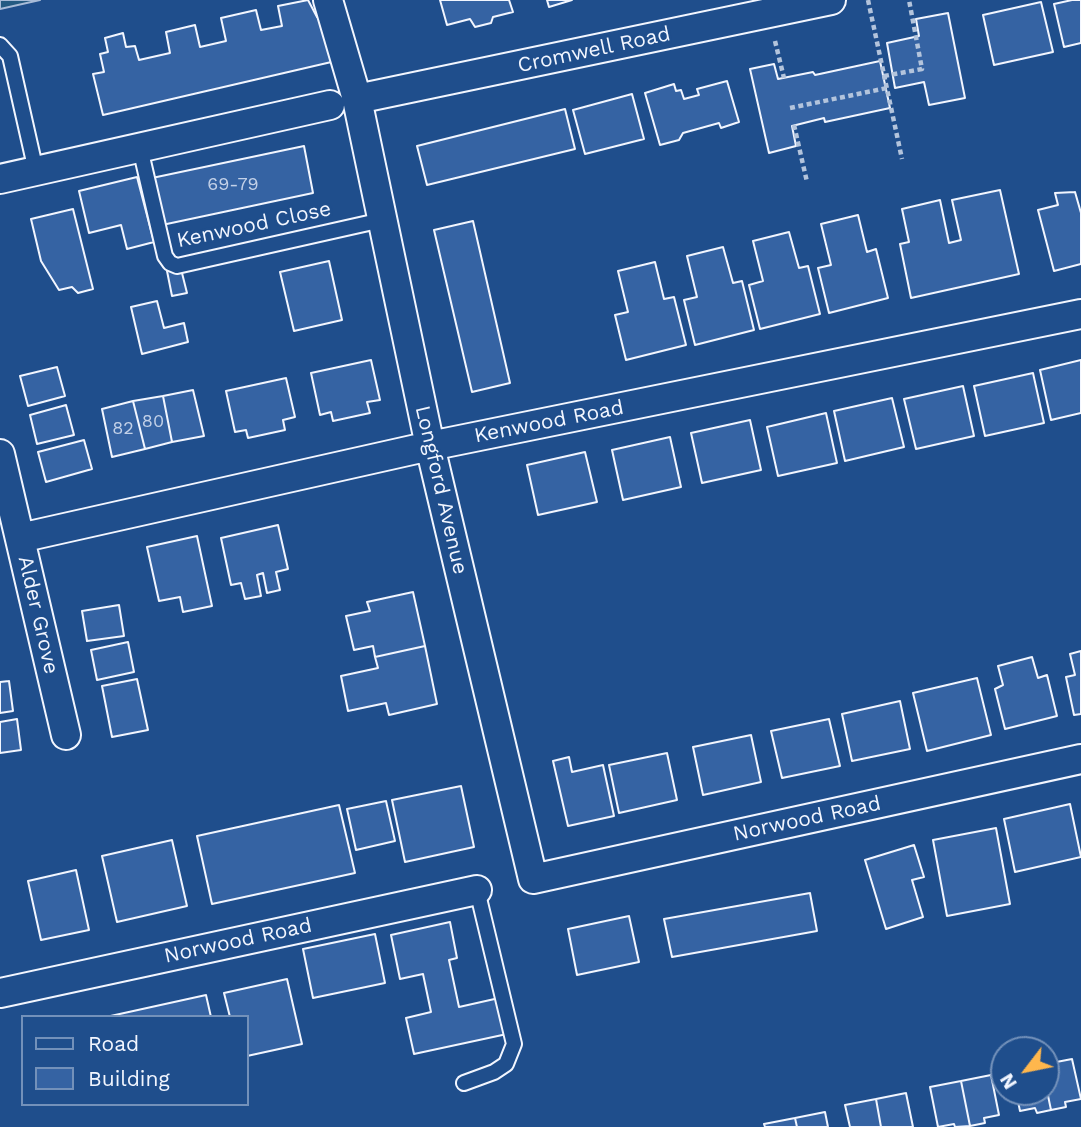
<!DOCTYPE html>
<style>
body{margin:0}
#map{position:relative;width:1081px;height:1127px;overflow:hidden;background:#1f4e8c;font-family:"Work Sans",sans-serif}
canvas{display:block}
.legend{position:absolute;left:21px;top:1015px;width:228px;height:91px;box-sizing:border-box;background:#1f4e8c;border:2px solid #7391ba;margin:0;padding:9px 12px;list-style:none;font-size:21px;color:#f2f6ff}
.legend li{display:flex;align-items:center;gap:14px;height:35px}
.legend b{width:35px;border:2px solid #7391ba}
.north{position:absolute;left:990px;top:1036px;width:70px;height:70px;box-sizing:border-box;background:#1f4e8c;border:2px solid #7391ba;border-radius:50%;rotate:238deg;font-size:19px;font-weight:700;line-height:28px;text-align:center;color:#f2f6ff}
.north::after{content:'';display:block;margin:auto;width:24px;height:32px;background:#ffb74d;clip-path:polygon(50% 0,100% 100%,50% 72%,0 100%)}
</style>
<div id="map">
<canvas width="1081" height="1127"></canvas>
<ul class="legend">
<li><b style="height:9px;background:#1f4e8c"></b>Road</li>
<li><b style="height:19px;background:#3563a3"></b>Building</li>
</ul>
<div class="north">N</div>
</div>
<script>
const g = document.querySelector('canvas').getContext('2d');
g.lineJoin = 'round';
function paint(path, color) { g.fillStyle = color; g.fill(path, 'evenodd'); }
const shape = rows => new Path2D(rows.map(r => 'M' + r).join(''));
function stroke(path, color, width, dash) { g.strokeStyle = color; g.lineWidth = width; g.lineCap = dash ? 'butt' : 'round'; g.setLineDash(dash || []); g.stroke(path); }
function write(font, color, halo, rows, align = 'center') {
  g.font = font + ' "Work Sans",sans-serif'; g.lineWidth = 5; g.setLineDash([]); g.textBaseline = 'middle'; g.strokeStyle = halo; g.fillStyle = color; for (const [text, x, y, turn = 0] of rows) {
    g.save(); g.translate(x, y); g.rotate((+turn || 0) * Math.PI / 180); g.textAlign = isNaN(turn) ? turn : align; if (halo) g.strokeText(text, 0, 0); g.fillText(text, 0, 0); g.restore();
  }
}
const green = shape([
 [0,0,40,0,0,9,0,0]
]);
const building = shape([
 [308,0,317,17,329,14,340,60,103,115,93,74,104,72,100,54,108,52,105,38,123,33,126,47,135,46,139,60,170,53,166,32,195,25,200,47,226,41,221,18,256,10,261,30,282,26,278,6,308,0],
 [440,0,509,0,513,12,493,17,491,23,475,27,470,19,447,25,440,0],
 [547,0,572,0,549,7,547,0],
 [1072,0,1081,0,1081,43,1064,47,1054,4,1072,0],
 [1041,2,1053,52,994,65,983,15,1041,2],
 [948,13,965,98,929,105,924,82,895,88,887,43,919,36,916,19,948,13],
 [880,61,890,108,825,122,824,118,792,126,796,146,769,153,750,69,774,64,778,79,813,72,815,75,880,61],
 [727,81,739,122,721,128,719,123,683,133,679,140,660,145,645,93,674,84,676,91,681,90,684,99,699,95,697,89,727,81],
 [632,94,644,139,585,154,573,110,632,94],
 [565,109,575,149,427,185,417,146,565,109],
 [304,146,313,193,162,225,152,178,304,146],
 [137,177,154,242,127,249,121,225,89,233,79,191,137,177],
 [1000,190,1019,274,911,298,900,244,909,242,902,209,940,200,949,243,961,240,952,200,1000,190],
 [1075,192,1081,213,1081,264,1054,271,1038,210,1058,205,1055,193,1075,192],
 [73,209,93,289,78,293,72,287,59,290,41,261,31,219,73,209],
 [858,215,867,252,876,249,888,298,829,313,818,268,831,265,821,224,858,215],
 [473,221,510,383,472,392,434,230,473,221],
 [789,232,799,268,808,266,820,314,760,329,749,285,763,281,753,241,789,232],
 [723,247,733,283,742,281,754,330,695,345,684,300,697,297,687,256,723,247],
 [329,261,342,320,294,331,280,272,329,261],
 [655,262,664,299,674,297,686,345,626,360,615,315,628,312,618,271,655,262],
 [181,269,187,293,172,296,167,271,181,269],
 [157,301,164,328,184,323,188,342,142,354,131,307,157,301],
 [371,360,380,400,367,402,370,413,333,421,331,412,320,415,311,373,371,360],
 [1081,360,1081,413,1051,420,1040,370,1081,360],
 [57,367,65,396,28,406,20,376,57,367],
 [1033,373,1044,423,985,436,974,386,1033,373],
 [286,378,295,417,283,420,285,430,248,438,246,430,235,432,226,391,286,378],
 [963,386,974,436,916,449,904,399,963,386],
 [193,390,204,436,172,442,163,396,193,390],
 [163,396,172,442,145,449,133,401,163,396],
 [892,398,904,447,845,461,834,411,892,398],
 [133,401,145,449,112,457,102,409,133,401],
 [66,405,74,435,37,444,30,415,66,405],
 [826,413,837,463,778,476,767,427,826,413],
 [750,420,761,470,702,483,691,433,750,420],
 [670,437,681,487,623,500,612,450,670,437],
 [84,440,92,469,46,482,38,452,84,440],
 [585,452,597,502,538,515,527,465,585,452],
 [278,525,288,569,276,572,280,590,267,593,263,573,257,575,261,596,245,599,241,583,231,585,221,538,278,525],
 [197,536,212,606,183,612,180,597,159,601,147,547,197,536],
 [413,592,425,646,375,657,373,646,354,650,346,616,370,611,367,602,413,592],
 [119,605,124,636,87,641,82,611,119,605],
 [128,642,134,672,97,680,91,650,128,642],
 [425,646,437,704,389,715,386,703,348,711,341,676,378,668,375,657,425,646],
 [1081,651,1081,714,1074,715,1066,677,1075,675,1070,654,1081,651],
 [1032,657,1038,678,1047,675,1057,716,1005,729,995,689,1003,685,998,666,1032,657],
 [977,678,991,735,927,751,913,693,977,678],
 [137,679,148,730,112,737,102,686,137,679],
 [9,681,13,711,0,713,0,682,9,681],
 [900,701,910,749,852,761,842,714,900,701],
 [17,719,21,750,0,753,0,722,17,719],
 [829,719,840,766,782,778,771,731,829,719],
 [751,735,761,782,703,795,693,747,751,735],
 [667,753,677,800,619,813,609,765,667,753],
 [569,757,572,772,603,765,614,816,568,826,553,761,569,757],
 [461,786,474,847,405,862,392,800,461,786],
 [386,801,395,841,356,850,347,809,386,801],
 [1070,804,1081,857,1015,872,1004,819,1070,804],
 [339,805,355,873,212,904,197,836,339,805],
 [996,828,1010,904,947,916,933,840,996,828],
 [172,840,187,906,117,922,102,856,172,840],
 [914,845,924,877,912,880,923,917,886,929,865,860,914,845],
 [76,870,89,930,41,940,28,881,76,870],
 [810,893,817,931,672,957,664,919,810,893],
 [629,916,639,962,577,975,568,929,629,916],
 [450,922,457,958,449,960,459,1007,499,998,507,1034,414,1054,406,1018,431,1012,423,974,400,979,391,935,450,922],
 [375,934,385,983,313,998,303,949,375,934],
 [287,979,302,1044,247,1056,247,1017,230,1017,224,993,287,979],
 [206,995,211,1017,106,1017,206,995],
 [1072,1059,1081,1099,1065,1102,1066,1107,1051,1110,1046,1086,1046,1064,1072,1059],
 [991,1075,999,1115,984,1118,985,1123,970,1126,961,1081,991,1075],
 [961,1081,970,1126,955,1127,954,1124,938,1127,930,1087,961,1081],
 [1046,1086,1051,1110,1037,1113,1035,1108,1020,1111,1016,1092,1046,1092,1046,1086],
 [906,1093,913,1127,881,1127,876,1099,906,1093],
 [876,1099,881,1127,850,1127,845,1105,876,1099],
 [825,1112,828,1127,797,1127,795,1118,825,1112],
 [795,1118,797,1127,765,1127,764,1124,795,1118]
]);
const path = shape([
 [868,0,902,159],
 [775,41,784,78],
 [884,76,922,69,909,0],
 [790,108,887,88],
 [794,125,807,182]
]);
const lane = shape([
 [0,45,10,56,36,171],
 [140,148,165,256,170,263,177,266,382,220],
 [464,1083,494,1072,506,1064,514,1044,477,890]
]);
const street = shape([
 [328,0,357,99,430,446,533,879,1081,759],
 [357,99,831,0],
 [0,179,330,105],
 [0,454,66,735],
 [20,538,430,446,1081,314],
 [0,993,477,890]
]);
const numberNames = [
 ["69-79",233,185],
 ["80",153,422],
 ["82",123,429]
];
const streetNames = [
 ["Cromwell Road",594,50,-12],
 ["Kenwood Close",254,225,-12],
 ["Kenwood Road",549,422,-11],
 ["Longford Avenue",441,490,77],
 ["Alder Grove",38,615,77],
 ["Norwood Road",807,819,-12],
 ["Norwood Road",238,941,-12]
];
paint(green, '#245a82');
stroke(green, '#a8bbd7', 2);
paint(building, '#3563a3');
stroke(building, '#f2f6ff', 2);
stroke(lane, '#f2f6ff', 18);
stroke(street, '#f2f6ff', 32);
stroke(path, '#b3c4dc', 4.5, [5, 3.5]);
stroke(lane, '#1f4e8c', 14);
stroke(street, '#1f4e8c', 28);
write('18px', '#c3d1e8', null, numberNames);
write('21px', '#f2f6ff', '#1f4e8c', streetNames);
</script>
